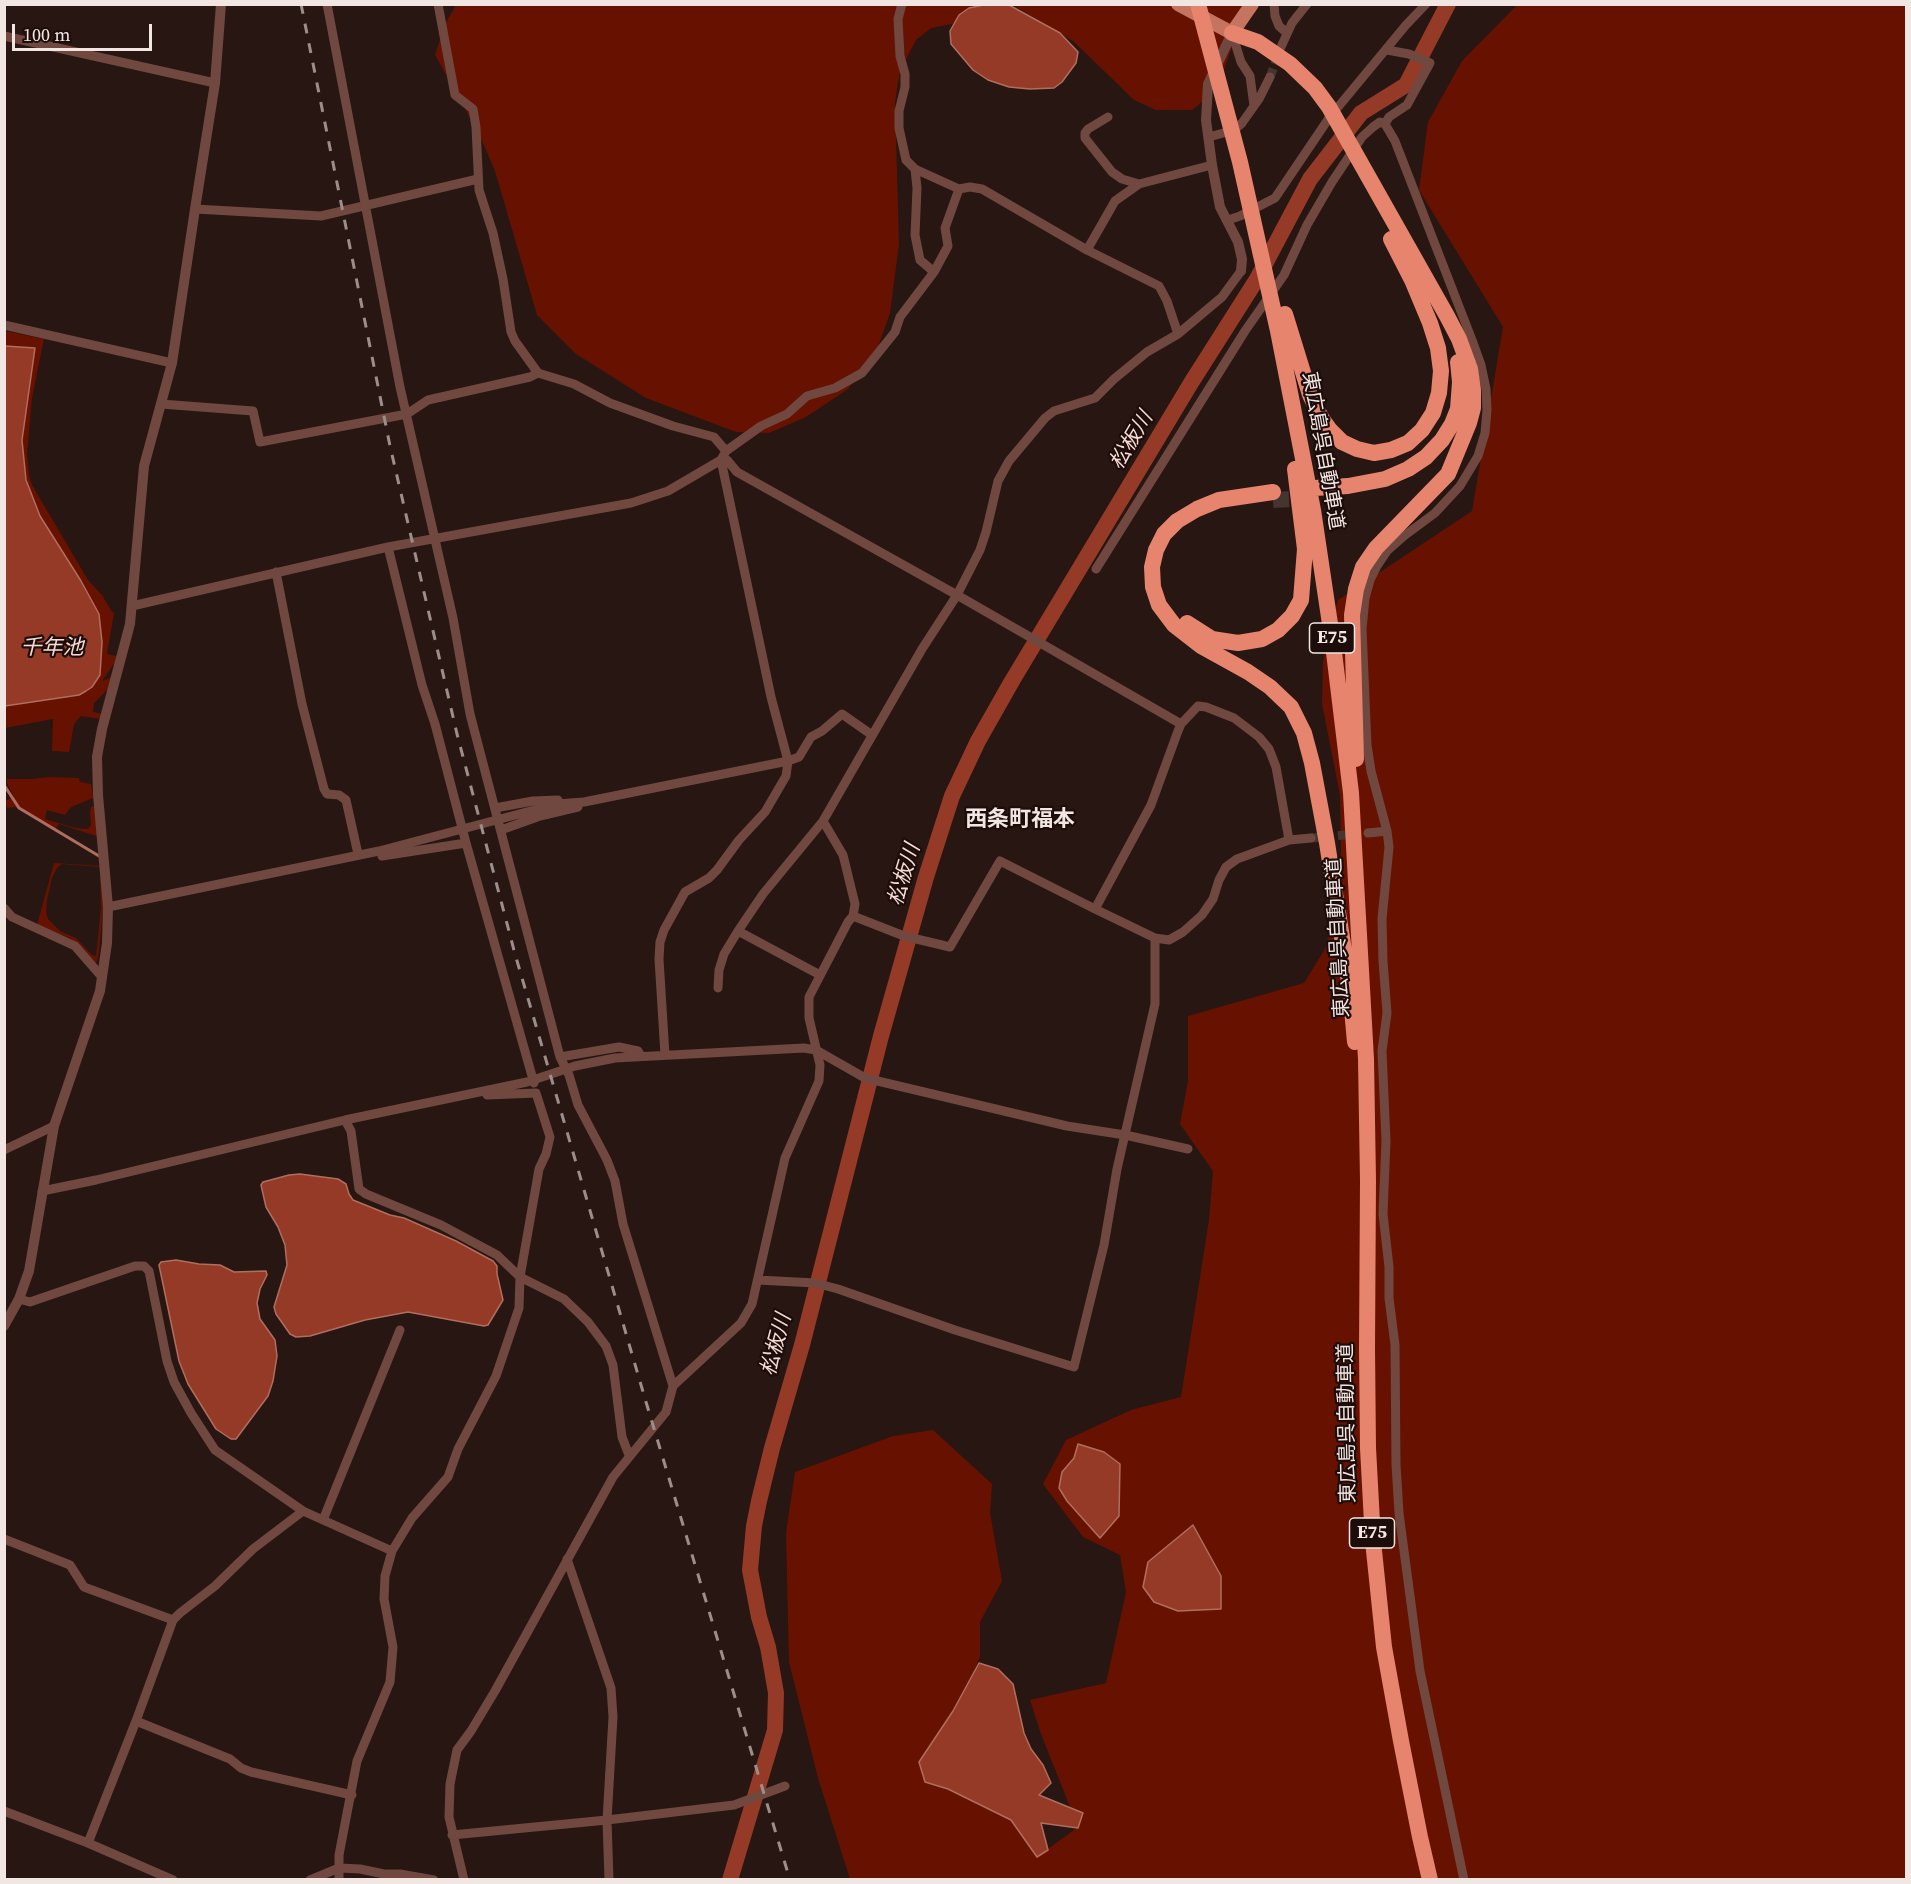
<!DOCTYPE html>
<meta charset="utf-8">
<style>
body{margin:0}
#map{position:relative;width:1911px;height:1884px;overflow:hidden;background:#271612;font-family:"Source Serif 4",serif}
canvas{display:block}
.frame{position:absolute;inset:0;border:6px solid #f2e6e3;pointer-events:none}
.scale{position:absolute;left:12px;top:24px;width:140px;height:27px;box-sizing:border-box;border:3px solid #f2e6e3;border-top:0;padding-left:8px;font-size:18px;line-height:21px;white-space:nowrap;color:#f2e6e3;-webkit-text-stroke:4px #1d0d0a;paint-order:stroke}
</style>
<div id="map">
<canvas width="1911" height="1884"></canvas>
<div class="frame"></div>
<div class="scale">100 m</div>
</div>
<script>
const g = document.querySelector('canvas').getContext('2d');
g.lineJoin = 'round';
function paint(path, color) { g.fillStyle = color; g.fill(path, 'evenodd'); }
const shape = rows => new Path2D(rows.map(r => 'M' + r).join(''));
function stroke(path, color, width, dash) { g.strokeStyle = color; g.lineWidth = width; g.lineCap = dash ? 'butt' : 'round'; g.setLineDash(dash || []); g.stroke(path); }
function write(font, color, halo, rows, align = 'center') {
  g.font = font + ' "Source Serif 4","Noto Sans JP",serif'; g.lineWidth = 4.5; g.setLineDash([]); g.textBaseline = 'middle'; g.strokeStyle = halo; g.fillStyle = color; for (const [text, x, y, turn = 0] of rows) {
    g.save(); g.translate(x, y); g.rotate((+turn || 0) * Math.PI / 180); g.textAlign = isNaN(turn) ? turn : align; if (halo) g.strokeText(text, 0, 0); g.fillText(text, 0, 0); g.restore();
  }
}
const green = shape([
 [456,5,985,5,952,24,931,28,916,40,900,71,895,102,899,244,890,313,877,350,848,389,806,417,769,433,736,432,646,398,576,354,537,315,495,171,479,134,435,55,445,24],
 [1013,5,1247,5,1222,75,1206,99,1192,110,1156,110,1134,100,1073,41],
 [1517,5,1906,5,1906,1879,850,1879,818,1778,789,1662,786,1533,795,1472,893,1436,933,1430,992,1484,990,1513,1002,1581,980,1622,980,1657,925,1782,948,1789,1012,1820,1037,1857,1078,1827,1041,1734,1030,1700,1106,1683,1126,1592,1120,1555,1083,1537,1043,1484,1066,1440,1131,1410,1181,1397,1209,1220,1213,1171,1180,1124,1188,1081,1188,1016,1304,983,1325,949,1336,906,1341,853,1340,795,1322,704,1323,661,1338,600,1472,511,1503,327,1419,190,1428,122,1462,61],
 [5,331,44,339,32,398,27,453,29,475,32,485,88,580,102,595,112,612,114,613,107,654,116,656,115,662,102,681,112,677,108,689,94,703,93,712,103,714,101,719,81,716,74,724,69,752,52,751,53,719,5,728,5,706,79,695,92,687,100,675,102,642,99,614,81,581,40,516,26,480,22,440,35,348,5,346],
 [49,777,79,778,80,782,91,784,93,798,71,807,65,815,47,810,45,819,75,828,88,829,91,825,90,812,91,807,94,806,99,837,59,824,55,830,15,807,7,808,5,801,14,797,7,783,7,779,32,779],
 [54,863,102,866,103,908,99,951,97,961,95,963,79,945,70,938,37,925],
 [62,864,100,867,101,908,96,956,92,955,76,938,60,931,48,919,46,912,47,900,52,878,57,868]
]);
const water = shape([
 [989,4,1009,5,1060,33,1078,52,1076,63,1062,82,1054,88,1030,89,1009,87,988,80,973,70,951,44,950,31,959,15,969,8,989,4],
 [5,346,35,348,22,440,26,480,40,516,81,581,99,614,102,642,100,675,92,687,86,691,79,695,5,706,5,346],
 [300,1174,338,1179,346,1184,349,1194,353,1200,390,1215,404,1218,456,1241,493,1261,497,1266,497,1274,503,1300,488,1325,484,1326,408,1312,365,1320,310,1336,296,1337,290,1334,276,1314,274,1307,287,1265,285,1245,278,1227,266,1207,261,1185,263,1182,289,1175,300,1174],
 [176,1260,199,1264,220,1265,234,1272,266,1271,267,1275,260,1289,257,1303,260,1319,275,1340,277,1356,273,1381,268,1396,236,1439,231,1439,216,1429,188,1384,179,1361,159,1265,161,1262,176,1260],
 [1078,1444,1104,1452,1120,1464,1119,1516,1100,1538,1067,1501,1059,1488,1062,1472,1074,1458,1078,1444],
 [1193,1525,1221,1576,1221,1609,1178,1611,1154,1602,1143,1587,1148,1562,1193,1525],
 [979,1663,998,1669,1013,1684,1024,1733,1031,1749,1043,1765,1051,1783,1039,1795,1083,1813,1078,1828,1041,1823,1048,1850,1037,1857,1011,1820,948,1789,925,1782,919,1762,953,1711,979,1663]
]);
const stream = shape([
 [4,785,19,808,99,856]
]);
const river = shape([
 [730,1880,775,1730,776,1693,768,1647,759,1617,750,1570,754,1526,759,1501,772,1448,802,1345,881,1036,926,877,952,796,978,741,1012,681,1191,383,1257,279,1310,179,1361,113,1406,85,1448,4]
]);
const minorTunnel = shape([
 [1270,77,1279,54],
 [1311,838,1368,833]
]);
const motorwayTunnel = shape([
 [1273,500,1313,498]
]);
const minor = shape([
 [327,4,400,387,453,618,470,714,560,1057,569,1075,578,1105,607,1160,615,1181,623,1224,673,1386],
 [438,4,455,95,473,109,476,127,479,190,493,233,503,279,511,332,515,341,538,373,574,384,610,403,673,426,714,437,726,451],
 [902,4,898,19,900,56,905,74,905,87,899,111,899,128,906,160,915,169,959,189,970,187,982,189,1087,250,1159,286,1167,301,1178,334],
 [1274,4,1275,16,1279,26,1287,33],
 [1232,33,1241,62,1250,76,1254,106],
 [4,36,215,83],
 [1281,47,1292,23,1307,4],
 [1108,117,1088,129,1085,133,1085,138,1112,172,1122,179,1139,184],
 [1385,124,1395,141,1472,340,1481,365,1486,389,1487,410,1485,433,1478,456,1460,486,1435,513,1404,536,1387,551,1377,566,1370,580,1365,598,1362,629,1367,745,1371,771,1387,831,1389,847,1382,919,1383,961,1387,1013,1382,1051,1386,1141,1383,1214,1389,1267,1389,1298,1395,1345,1396,1464,1399,1513,1420,1671,1464,1880],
 [1209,137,1234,130,1242,123,1259,99,1270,77],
 [915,169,917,188,915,235,920,260,934,272],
 [195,209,321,216,478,179],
 [1228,220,1240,216,1275,198,1329,118,1406,25,1426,4],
 [1087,250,1115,201,1139,184,1212,165],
 [4,325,172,363],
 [161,404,253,411,260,442,407,414,428,400,530,377,538,373],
 [721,460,727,460,737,472,957,595,1181,724],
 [388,547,422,685,435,724,466,843,534,1083],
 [1096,569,1245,331,1284,275,1307,225,1332,182,1362,137,1373,127,1380,122,1385,124,1389,117,1407,105,1430,63,1409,54,1387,50],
 [276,572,302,704,324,789,327,794,339,795,346,800,358,854],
 [132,606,388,547,631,503,668,491,721,460,726,451,761,426,787,414,807,396,835,388,862,373,895,332,900,317,934,272,948,246,945,228,959,189],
 [495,808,533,801,558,800],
 [501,830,540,816,578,807],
 [1368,833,1387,831],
 [382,856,466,843],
 [108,907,379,851,557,804,584,802,788,761,799,757,811,737,822,731,842,714,872,735],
 [4,908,12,917,75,946,102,977],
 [1095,909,1151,805,1178,731,1181,724,1198,706,1206,707,1234,718,1259,737,1269,749,1276,767,1289,840],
 [738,931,820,975],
 [1155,938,1169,940,1183,932,1202,915,1213,899,1219,880,1226,867,1237,859,1289,840,1311,838],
 [718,988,719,970,724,954,738,931,763,894,823,821],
 [665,1055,659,959,660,942,664,930,685,892,709,878,717,870,739,840,765,812,786,776,788,761,771,697,721,460],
 [560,1057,619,1047,638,1051,641,1056],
 [345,1120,351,1131,359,1189,366,1194,441,1225,497,1255,520,1277,564,1299,588,1322,606,1346,613,1365,622,1437,629,1455],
 [4,1150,54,1126],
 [42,1191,96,1180,345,1120,527,1082,575,1066,615,1058,804,1048,816,1050,865,1078,1067,1126,1125,1135,1188,1149],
 [758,1280,815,1283,838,1289,955,1330,1074,1367,1104,1245,1117,1169,1155,1004,1155,938,1095,909,1000,861,950,947,904,936,853,916],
 [19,1299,30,1302,135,1266,144,1266,149,1271,167,1361,174,1382,191,1413,215,1450,303,1511,392,1551],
 [323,1520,400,1330],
 [4,1539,70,1565,84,1587,173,1620],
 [567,1559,611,1688,613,1717,607,1820,609,1880],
 [136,1721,230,1759,241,1768,251,1772,352,1795],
 [4,1811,88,1843,173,1880],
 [452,1835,607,1820,734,1805,785,1786],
 [88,1843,136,1721,173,1620,180,1613,215,1586,253,1549,303,1511],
 [310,1880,339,1868,360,1869,384,1874,400,1874,434,1880],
 [339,1880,339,1855,357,1761,390,1682,393,1647,384,1599,385,1576,392,1551,412,1518,448,1477,458,1449,496,1376,519,1308,520,1277,539,1169,546,1154,550,1137,536,1093,487,1095],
 [464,1880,449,1817,450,1784,457,1750,471,1731,495,1691,613,1477,666,1412,673,1386,741,1323,752,1304,785,1158,819,1081,820,1065,809,1018,809,997,848,922,853,916,855,904,843,855,823,821,922,649,957,595,980,550,986,532,998,481,1009,461,1045,418,1054,411,1095,398,1114,379,1147,352,1178,334,1222,297,1241,271]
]);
const tertiary = shape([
 [1232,33,1208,84,1206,120,1212,165,1220,207,1238,242,1242,259,1241,271],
 [4,1326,19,1299,29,1271,54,1126,100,991,107,943,108,907,98,795,97,757,102,729,130,624,144,466,172,363,195,209,215,83,221,4]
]);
const primary = shape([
 [1178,4,1232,33,1252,4]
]);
const motorway = shape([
 [1198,4,1240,162,1278,331,1313,510,1333,644,1351,793,1366,1059,1368,1181,1367,1348,1368,1448,1373,1541,1384,1647,1401,1741,1420,1837,1430,1880],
 [1232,33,1258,42,1290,64,1315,88,1329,107,1447,316,1459,339,1470,369,1473,390,1473,408,1469,423,1448,474,1376,548,1363,567,1356,589,1352,615,1356,759],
 [1285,314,1310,395,1322,419,1330,430,1342,442,1357,449,1374,453,1391,450,1408,443,1422,430,1433,413,1439,393,1441,371,1438,348,1430,323,1412,280,1391,239],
 [1315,488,1348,486,1385,479,1408,469,1426,457,1442,440,1452,424,1458,409,1460,382,1458,362],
 [1273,492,1219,500,1197,509,1177,521,1164,534,1156,550,1152,567,1153,587,1159,605,1174,625,1201,646,1248,672,1270,687,1291,707,1304,733,1312,763,1327,843,1350,988,1355,1042],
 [1187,623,1212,639,1238,643,1262,639,1278,630,1292,616,1301,600,1305,549,1295,469]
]);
const rail = shape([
 [301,4,390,446,457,734,515,954,646,1402,790,1880]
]);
const shields = [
 [1332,638,45],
 [1372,1533,45]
];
const shieldNames = [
 ["E75",1332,638],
 ["E75",1372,1533]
];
const streetNames = [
 ["東広島呉自動車道",1322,451,80],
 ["東広島呉自動車道",1339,938,-93],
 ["東広島呉自動車道",1348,1423,-91]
];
const waterNames = [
 ["松板川",1132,441,-59],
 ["千年池",52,649],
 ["松板川",905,875,-73],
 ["松板川",777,1345,-75]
];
const quarterNames = [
 ["西条町福本",1020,820]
];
paint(green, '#671200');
paint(water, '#943a26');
stroke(water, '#b06e5f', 1.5);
stroke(stream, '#b06e5f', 3);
stroke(river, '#943a26', 16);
stroke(minorTunnel, '#453531', 9, [9, 4.5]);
stroke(motorwayTunnel, '#453531', 16, [16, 8]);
stroke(minor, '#70483f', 9);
stroke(tertiary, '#70483f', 10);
stroke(primary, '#c57460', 14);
stroke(motorway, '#e7846e', 16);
stroke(rail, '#9c8e8b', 3, [10, 10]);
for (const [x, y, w] of shields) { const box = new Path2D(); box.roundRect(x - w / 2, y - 15, w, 30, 4.5); g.fillStyle = '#1d0d0a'; g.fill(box); stroke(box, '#f2e6e3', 1.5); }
write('bold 18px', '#f2e6e3', null, shieldNames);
write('20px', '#f2e6e3', '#1d0d0a', streetNames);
write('italic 21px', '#f6dbd5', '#1d0d0a', waterNames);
write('bold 22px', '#f2e6e3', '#1d0d0a', quarterNames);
</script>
